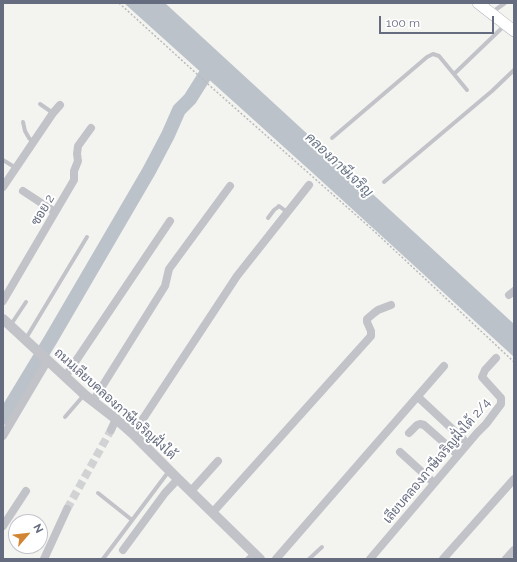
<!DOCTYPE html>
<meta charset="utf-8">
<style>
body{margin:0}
#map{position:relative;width:517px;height:562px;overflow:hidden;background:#f3f4f0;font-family:Raleway,sans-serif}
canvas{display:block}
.frame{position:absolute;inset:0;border:4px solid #666c7f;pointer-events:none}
.north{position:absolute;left:8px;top:514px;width:40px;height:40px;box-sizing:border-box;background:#fff;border:1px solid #c2c4cc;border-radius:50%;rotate:62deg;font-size:11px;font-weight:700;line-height:16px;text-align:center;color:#666c7f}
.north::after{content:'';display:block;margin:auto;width:14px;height:18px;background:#d28532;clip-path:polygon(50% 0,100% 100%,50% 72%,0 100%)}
.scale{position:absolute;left:379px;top:16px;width:115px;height:18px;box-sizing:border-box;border:2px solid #666c7f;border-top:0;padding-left:5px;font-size:12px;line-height:14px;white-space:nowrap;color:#666c7f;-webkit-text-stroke:3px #fff;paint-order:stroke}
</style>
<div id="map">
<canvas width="517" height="562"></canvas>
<div class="frame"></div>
<div class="north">N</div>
<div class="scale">100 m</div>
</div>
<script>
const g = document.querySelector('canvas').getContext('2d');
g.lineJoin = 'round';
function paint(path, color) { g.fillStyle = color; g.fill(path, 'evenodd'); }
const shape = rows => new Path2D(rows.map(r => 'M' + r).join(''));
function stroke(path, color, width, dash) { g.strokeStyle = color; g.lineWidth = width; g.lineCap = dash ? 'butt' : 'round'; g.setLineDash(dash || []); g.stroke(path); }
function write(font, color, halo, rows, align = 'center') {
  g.font = font + ' Raleway,Sarabun,sans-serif'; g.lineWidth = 4; g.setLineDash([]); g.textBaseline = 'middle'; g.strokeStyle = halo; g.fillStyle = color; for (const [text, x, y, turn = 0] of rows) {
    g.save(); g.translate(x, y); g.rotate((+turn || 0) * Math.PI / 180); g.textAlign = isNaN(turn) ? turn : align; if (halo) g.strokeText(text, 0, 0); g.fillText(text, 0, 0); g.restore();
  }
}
const water = shape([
 [124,3,165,3,514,324,514,357,315,175]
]);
const river = shape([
 [3,418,51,339,149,171,168,135,179,110,190,99,212,64]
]);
const minorTunnel = shape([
 [67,509,111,430]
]);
const path = shape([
 [119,3,209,85,374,231,514,362]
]);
const service = shape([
 [491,13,505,3],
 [454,74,504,26],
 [40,104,53,113],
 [23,122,25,131,29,138,33,142],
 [332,138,420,63,427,57,433,54,439,56,467,90],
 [3,160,16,168],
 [384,182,492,91,514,70],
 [268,218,274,210,278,207,279,206,287,212],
 [10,326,26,302],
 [25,340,87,237],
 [65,417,84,395],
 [98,493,132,520],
 [103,559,169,471],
 [247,559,253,553],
 [309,559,322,547]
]);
const minor = shape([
 [3,187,53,113,60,105],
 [23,191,55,212],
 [509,295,514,291],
 [3,301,74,180,74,171,78,161,77,154,78,146,91,128],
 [65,377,170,221],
 [418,397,463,439],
 [93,401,165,286,169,269,230,186],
 [111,430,116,419],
 [409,433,417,425,420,424,424,425,458,455],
 [133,434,237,276,309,185],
 [3,436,48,360],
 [400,452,434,483],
 [191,491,218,461],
 [213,512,371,336,371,331,367,322,367,319,374,313,378,310,391,305],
 [3,526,26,491],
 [123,550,165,493,178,479],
 [44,559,67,509],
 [276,559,444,366],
 [370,559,477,433,486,424,501,404,501,398,482,377,485,370,496,358],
 [443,559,514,479],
 [506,559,514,550]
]);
const tertiary = shape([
 [3,319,85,395,116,419,133,434,178,479,260,559]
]);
const secondary = shape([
 [478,3,514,31]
]);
const streetNames = [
 ["ซอย 2",43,210,-60],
 ["ถนนเลียบคลองภาษีเจริญฝั่งใต้",115,404,42],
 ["เลียบคลองภาษีเจริญฝั่งใต้ 2/4",437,461,-50]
];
const waterNames = [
 ["คลองภาษีเจริญ",339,165,43]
];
paint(water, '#bcc2c9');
stroke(river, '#bcc2c9', 14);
stroke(minorTunnel, '#d0d2d4', 8, [8, 4]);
stroke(secondary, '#b4b6bc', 12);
stroke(path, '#b9babd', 1.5, [2, 2]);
stroke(service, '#c2c3c8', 4);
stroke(minor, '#c2c3c8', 8);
stroke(tertiary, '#c2c3c8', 10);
stroke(secondary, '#fff', 11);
write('13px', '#666c7f', '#fff', streetNames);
write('italic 14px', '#667383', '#fff', waterNames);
</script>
